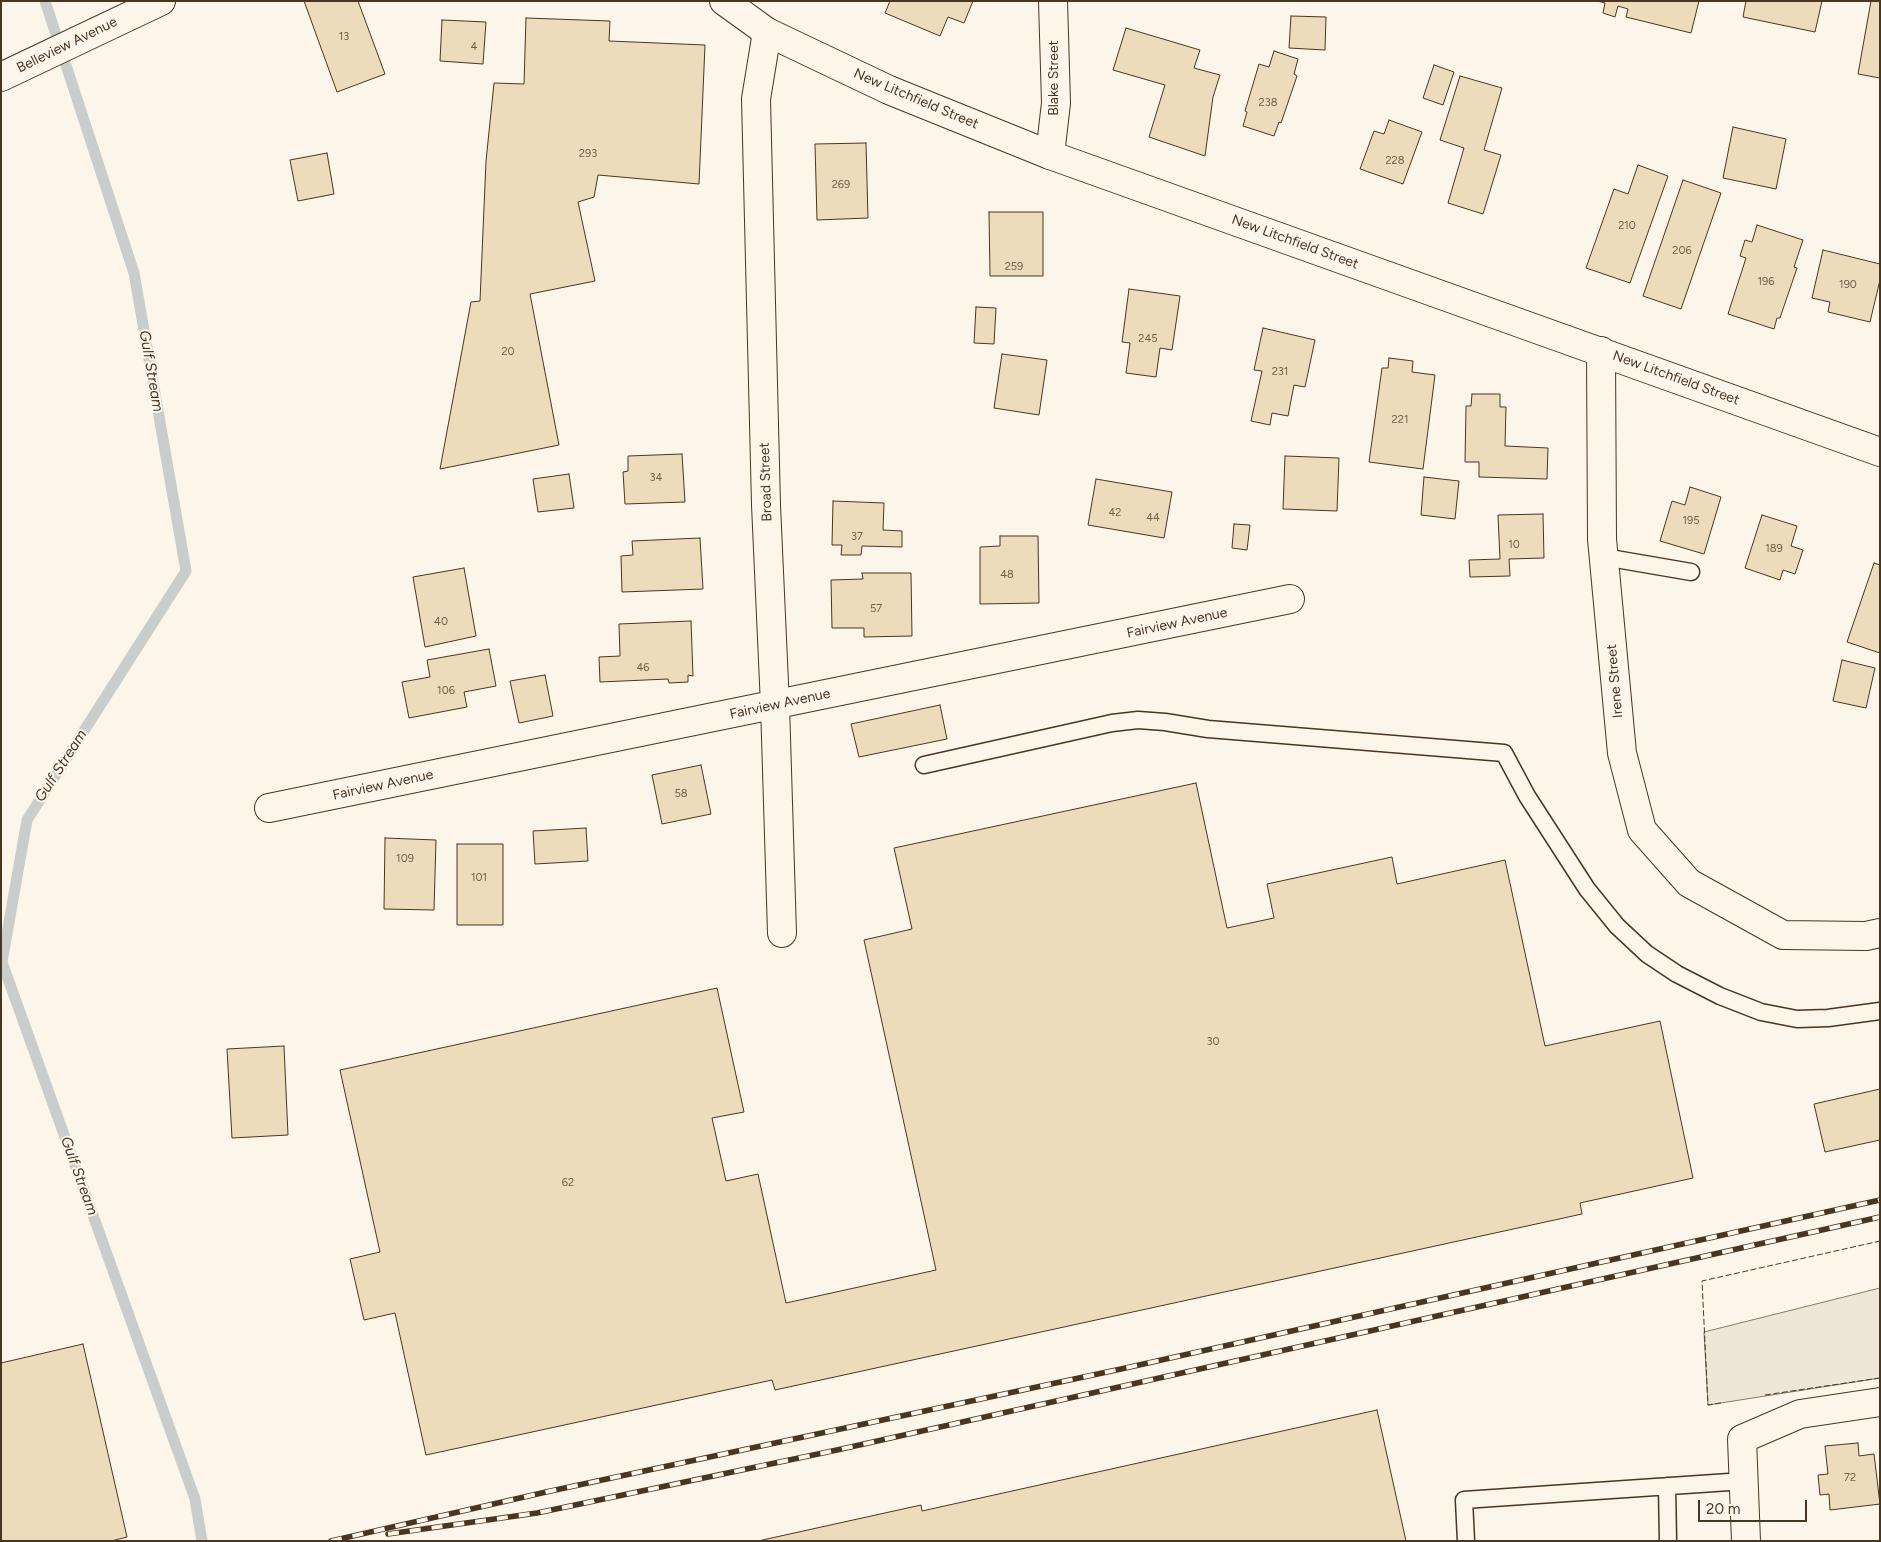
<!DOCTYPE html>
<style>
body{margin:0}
#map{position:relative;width:1881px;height:1542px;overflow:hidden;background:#fbf6e9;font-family:Figtree,sans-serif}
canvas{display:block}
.frame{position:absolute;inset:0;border:2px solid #4a3520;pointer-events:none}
.scale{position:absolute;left:1698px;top:1500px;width:109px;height:22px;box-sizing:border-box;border:2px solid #4a3520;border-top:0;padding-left:6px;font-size:15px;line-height:18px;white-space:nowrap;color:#4a3520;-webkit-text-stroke:4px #fbf6e9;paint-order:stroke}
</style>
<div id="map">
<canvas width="1881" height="1542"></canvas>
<div class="frame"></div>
<div class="scale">20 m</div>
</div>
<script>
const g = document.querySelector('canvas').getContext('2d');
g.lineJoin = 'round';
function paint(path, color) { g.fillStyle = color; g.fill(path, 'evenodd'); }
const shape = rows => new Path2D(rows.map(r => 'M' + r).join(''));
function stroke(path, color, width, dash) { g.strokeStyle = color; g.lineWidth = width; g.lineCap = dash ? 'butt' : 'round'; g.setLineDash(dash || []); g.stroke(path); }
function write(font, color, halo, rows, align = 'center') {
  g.font = font + ' Figtree,sans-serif'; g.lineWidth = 4; g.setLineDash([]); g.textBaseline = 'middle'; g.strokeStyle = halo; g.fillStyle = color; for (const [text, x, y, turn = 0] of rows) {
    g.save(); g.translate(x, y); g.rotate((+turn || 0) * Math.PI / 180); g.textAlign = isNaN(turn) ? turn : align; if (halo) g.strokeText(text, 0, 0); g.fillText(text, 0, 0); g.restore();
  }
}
const parking = shape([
 [1880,1288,1880,1378,1708,1405,1704,1332,1880,1288]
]);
const stream = shape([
 [45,1,134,273,186,571,27,820,2,962,195,1499,202,1541]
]);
const building = shape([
 [304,1,358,1,385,74,337,92,304,1],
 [890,1,973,1,964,23,948,17,940,36,885,13,890,1],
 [1597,1,1699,1,1691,33,1626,17,1628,9,1618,6,1615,17,1603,13,1605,3,1597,1],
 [1746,1,1822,1,1815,32,1743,17,1746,1],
 [1871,1,1880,1,1880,78,1858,74,1871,1],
 [1291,16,1326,17,1325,50,1289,48,1291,16],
 [526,18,610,21,609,41,705,45,699,184,598,175,594,197,578,202,595,281,530,294,559,445,440,469,471,302,480,301,486,161,494,83,524,84,526,18],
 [442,20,486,22,483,64,440,61,442,20],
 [1126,28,1200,50,1194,68,1220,75,1213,97,1205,156,1149,137,1165,85,1113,70,1126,28],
 [1274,51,1298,59,1294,74,1297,76,1281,123,1279,122,1274,136,1243,126,1247,112,1245,111,1259,64,1269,67,1274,51],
 [1434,65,1454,72,1443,105,1423,98,1434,65],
 [1460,76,1502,88,1484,150,1501,155,1483,214,1448,203,1464,148,1440,140,1460,76],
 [1389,120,1422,132,1403,184,1360,169,1374,131,1384,134,1389,120],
 [1733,127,1786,139,1776,189,1723,178,1733,127],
 [866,143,868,218,817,220,815,144,866,143],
 [327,153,334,194,298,201,290,160,327,153],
 [1638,165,1668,176,1630,283,1586,268,1614,189,1628,194,1638,165],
 [1683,180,1721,193,1681,309,1643,296,1683,180],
 [989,212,1043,212,1043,276,990,276,989,212],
 [1757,225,1803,240,1794,267,1797,268,1780,318,1777,318,1774,329,1728,314,1746,258,1740,256,1745,240,1752,242,1757,225],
 [1823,250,1880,264,1880,280,1870,322,1828,312,1830,302,1812,298,1823,250],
 [1129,289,1180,296,1172,350,1160,348,1156,377,1126,373,1130,343,1122,342,1129,289],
 [976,307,996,308,994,344,974,343,976,307],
 [1263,328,1315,340,1305,387,1294,385,1288,416,1272,413,1270,425,1251,421,1262,371,1254,370,1263,328],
 [1002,354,1047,360,1039,415,994,408,1002,354],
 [1389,358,1413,361,1412,372,1435,375,1423,469,1369,462,1382,368,1388,368,1389,358],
 [1472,394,1500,394,1500,407,1506,407,1505,446,1548,448,1547,479,1479,477,1479,462,1465,462,1466,406,1471,406,1472,394],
 [682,454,685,502,625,504,623,472,628,471,628,456,682,454],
 [1285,456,1339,458,1337,511,1283,509,1285,456],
 [569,474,574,508,538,512,533,479,569,474],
 [1424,477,1459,481,1455,519,1421,515,1424,477],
 [1096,479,1172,492,1164,538,1088,525,1096,479],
 [1690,487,1721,497,1704,554,1660,541,1672,501,1685,505,1690,487],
 [833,501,884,503,883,530,902,531,902,547,862,546,861,555,841,555,842,545,832,545,833,501],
 [1543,514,1544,558,1509,559,1510,576,1470,577,1469,560,1500,559,1498,515,1543,514],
 [1762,515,1797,526,1791,546,1803,550,1795,574,1783,570,1780,580,1745,568,1762,515],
 [1234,524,1250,525,1247,550,1232,548,1234,524],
 [1000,536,1038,536,1039,603,980,604,980,547,1000,546,1000,536],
 [700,538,703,589,622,592,621,556,633,555,632,541,700,538],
 [1874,563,1880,565,1880,653,1847,642,1874,563],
 [464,568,476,636,425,647,413,577,464,568],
 [862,573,911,573,912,636,864,637,864,628,832,628,831,580,863,579,862,573],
 [691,621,693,676,688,675,688,682,669,683,668,679,600,682,599,657,620,656,619,624,691,621],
 [489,649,496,686,464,692,467,707,409,718,402,682,430,677,427,660,489,649],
 [1842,660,1875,668,1866,708,1833,701,1842,660],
 [545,675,553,716,519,723,510,681,545,675],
 [940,705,947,739,859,757,851,724,940,705],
 [701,765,711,814,662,824,652,775,701,765],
 [1196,783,1227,928,1274,918,1267,884,1392,857,1397,884,1505,860,1545,1046,1660,1021,1693,1178,1580,1203,1582,1214,775,1390,772,1380,426,1455,395,1313,364,1320,350,1259,380,1252,340,1070,717,988,744,1112,712,1118,726,1181,758,1174,786,1303,936,1270,864,940,912,929,894,848,1196,783],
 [586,828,588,861,535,864,533,831,586,828],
 [385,838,436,840,434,910,384,909,385,838],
 [457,844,503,844,503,925,457,925,457,844],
 [284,1046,288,1135,232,1138,227,1049,284,1046],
 [1880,1089,1880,1140,1825,1152,1814,1104,1880,1089],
 [83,1344,127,1537,111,1541,1,1541,1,1363,83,1344],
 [1377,1410,1406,1541,758,1541,921,1505,922,1511,1377,1410],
 [1858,1443,1859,1456,1874,1454,1880,1504,1830,1510,1829,1494,1820,1495,1818,1475,1828,1474,1825,1446,1858,1443]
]);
const lane = shape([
 [1604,557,1691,572],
 [924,765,1112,723,1138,720,1165,722,1208,729,1504,753,1527,796,1587,889,1617,926,1647,954,1677,974,1720,996,1761,1012,1797,1019,1828,1018,1880,1011],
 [1667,1486,1668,1541],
 [1466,1541,1464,1500,1744,1481]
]);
const street = shape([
 [767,32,756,99,766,505,775,705,782,933],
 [1,77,161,1],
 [1050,155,1056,103,1053,1],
 [1601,351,1602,539,1622,753,1642,830,1689,883,1783,935,1866,936,1880,933],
 [269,808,1290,599],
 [1746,1541,1742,1439,1800,1414,1880,1402]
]);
const highway = shape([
 [724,1,767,32,889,90,1050,155,1880,452]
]);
const rail = shape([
 [388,1534,537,1513,837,1450,1880,1217],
 [331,1541,546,1492,1121,1369,1880,1200]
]);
const fence = shape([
 [1765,1395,1880,1378],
 [1721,1403,1708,1405,1702,1281,1880,1241]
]);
const numberNames = [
 ["13",344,37],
 ["4",474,47],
 ["238",1268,103],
 ["293",588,154],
 ["228",1395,161],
 ["269",841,185],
 ["210",1627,226],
 ["206",1682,251],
 ["259",1014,267],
 ["196",1766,282],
 ["190",1848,285],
 ["245",1148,339],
 ["20",508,352],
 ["231",1280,372],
 ["221",1400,420],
 ["34",656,478],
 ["42",1115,513],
 ["44",1153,518],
 ["195",1691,521],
 ["37",857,537],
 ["10",1514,545],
 ["189",1774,549],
 ["48",1007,575],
 ["57",876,609],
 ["40",441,622],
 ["46",643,668],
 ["106",446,691],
 ["58",681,794],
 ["109",405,859],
 ["101",479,878],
 ["30",1213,1042],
 ["62",568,1183],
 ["72",1850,1478]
];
const streetNames = [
 ["Belleview Avenue",67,45,-26],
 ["Blake Street",1054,78,-90],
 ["New Litchfield Street",916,99,23],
 ["New Litchfield Street",1295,242,20],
 ["New Litchfield Street",1676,378,20],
 ["Broad Street",766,482,-92],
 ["Fairview Avenue",1177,623,-12],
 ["Irene Street",1615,681,-95],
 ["Fairview Avenue",780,704,-12],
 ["Fairview Avenue",383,785,-12]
];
const waterNames = [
 ["Gulf Stream",151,371,80],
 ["Gulf Stream",61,766,-57],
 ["Gulf Stream",79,1176,70]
];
paint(parking, '#ede7d9');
stroke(parking, '#887966', 1);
stroke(stream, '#c9cecd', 11);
paint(building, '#ecdcbc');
stroke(building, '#4a3520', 1);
stroke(lane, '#4a3520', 19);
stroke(street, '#4a3520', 30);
stroke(highway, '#4a3520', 30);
stroke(lane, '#fbf6e9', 16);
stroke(street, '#fbf6e9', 28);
stroke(highway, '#fbf6e9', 28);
stroke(rail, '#4a3520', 5.5);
stroke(rail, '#fbf6e9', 4, [11]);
stroke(fence, '#4a3520', 1, [6, 2.5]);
write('11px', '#725f47', null, numberNames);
write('14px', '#4a3520', '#fbf6e9', streetNames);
write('italic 15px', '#4a3520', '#fbf6e9', waterNames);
</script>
